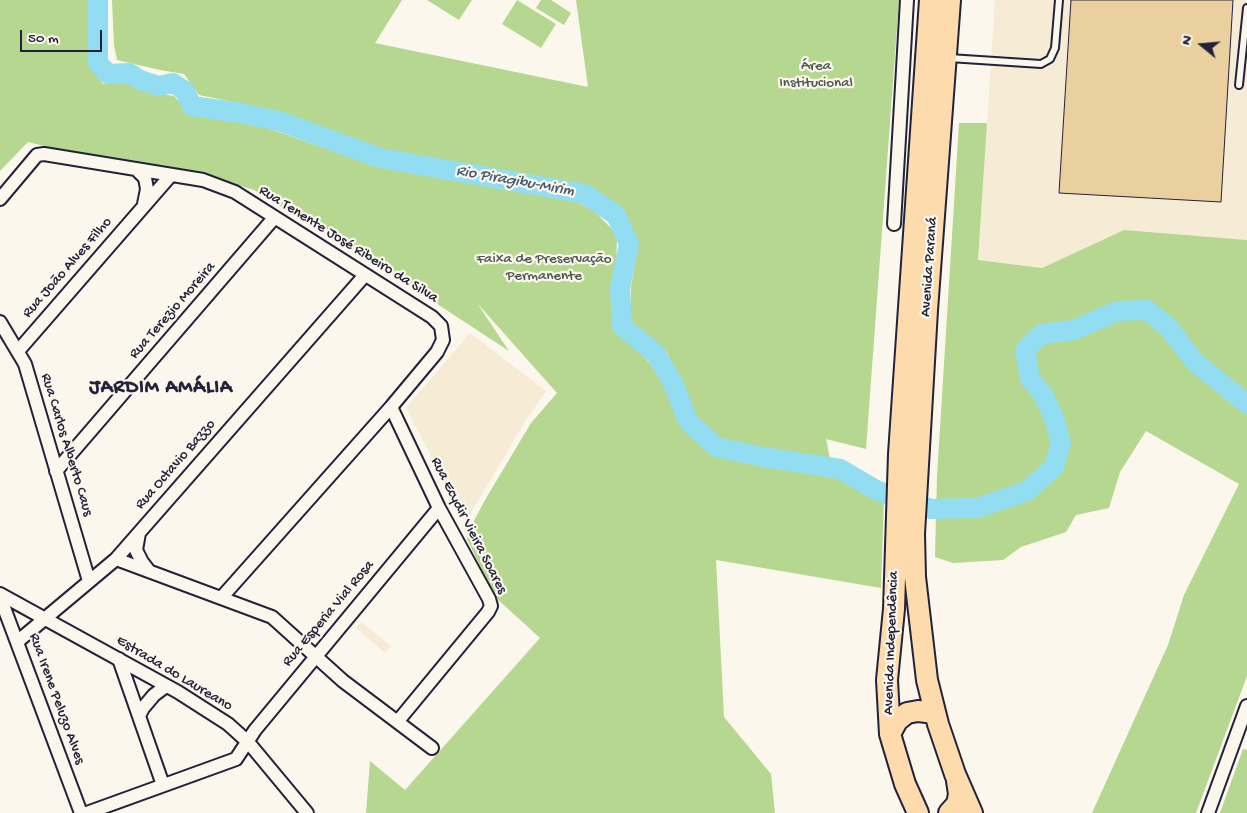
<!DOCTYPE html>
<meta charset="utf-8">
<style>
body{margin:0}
#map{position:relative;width:1247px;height:813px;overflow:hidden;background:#fbf7ec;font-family:"Gochi Hand",sans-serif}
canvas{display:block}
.north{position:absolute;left:1177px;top:20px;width:50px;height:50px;-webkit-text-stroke:4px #fbf7ec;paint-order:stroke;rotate:287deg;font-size:14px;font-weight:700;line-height:20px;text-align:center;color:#22223b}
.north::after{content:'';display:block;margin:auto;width:18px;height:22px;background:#22223b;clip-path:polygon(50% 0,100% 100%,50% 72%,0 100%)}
.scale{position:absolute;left:20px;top:30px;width:82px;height:22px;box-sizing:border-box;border:2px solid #22223b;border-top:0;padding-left:6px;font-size:15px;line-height:18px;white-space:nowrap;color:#22223b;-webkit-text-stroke:4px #fbf7ec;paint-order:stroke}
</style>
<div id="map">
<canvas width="1247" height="813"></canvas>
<div class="north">N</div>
<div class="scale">50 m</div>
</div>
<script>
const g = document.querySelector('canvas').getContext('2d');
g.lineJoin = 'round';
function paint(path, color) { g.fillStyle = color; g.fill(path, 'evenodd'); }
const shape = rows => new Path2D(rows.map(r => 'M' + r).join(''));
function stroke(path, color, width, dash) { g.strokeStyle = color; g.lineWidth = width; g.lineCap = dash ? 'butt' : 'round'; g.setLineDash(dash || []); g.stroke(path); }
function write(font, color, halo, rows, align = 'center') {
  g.font = font + ' "Gochi Hand",sans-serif'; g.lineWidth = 4.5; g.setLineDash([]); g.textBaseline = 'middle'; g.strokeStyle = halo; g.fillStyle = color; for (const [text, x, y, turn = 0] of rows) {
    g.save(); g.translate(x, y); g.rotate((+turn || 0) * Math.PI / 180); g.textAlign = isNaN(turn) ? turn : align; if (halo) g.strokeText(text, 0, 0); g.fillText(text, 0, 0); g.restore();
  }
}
const built = shape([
 [995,0,1247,0,1247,240,1124,230,1042,268,978,260],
 [470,333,546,391,526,420,466,521,406,408],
 [361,622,391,646,385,653,356,628]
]);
const green = shape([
 [0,0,89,0,89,34,94,57,94,72,103,84,130,80,156,93,174,96,188,111,250,122,370,164,538,194,573,199,595,212,617,234,615,325,657,371,686,426,709,454,745,462,836,477,884,499,881,588,716,560,724,717,771,774,775,813,366,813,370,761,405,790,540,638,495,597,467,539,469,530,485,500,531,423,557,393,477,303,509,351,399,279,254,190,218,179,175,169,72,153,28,142,0,171],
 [112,0,402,0,375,43,588,87,576,0,899,0,866,449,826,439,831,463,760,450,718,439,694,417,667,352,630,324,631,286,638,245,625,213,600,194,578,184,381,150,267,109,199,95,184,74,160,70,117,60,114,45],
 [427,0,472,0,459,20],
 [517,0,556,24,541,48,502,24],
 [541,0,551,0,571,13,564,25,536,8],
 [959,123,987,123,978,260,1042,268,1124,230,1247,240,1247,676,1196,813,1092,813,1168,645,1184,595,1239,484,1146,431,1120,472,1109,508,1076,515,1066,532,1021,547,1003,560,953,563,935,557,937,476],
 [1243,749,1247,750,1247,813,1220,813]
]);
const river = shape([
 [98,0,98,63,108,74,129,73,140,80,159,86,173,83,185,91,192,106,241,113,279,121,380,158,585,194,616,215,629,244,620,288,622,326,656,354,673,383,688,421,716,447,763,457,840,469,876,490,931,509,977,508,1027,491,1054,467,1061,443,1054,418,1043,394,1030,379,1025,350,1041,334,1074,330,1117,311,1147,310,1169,328,1195,362,1247,404]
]);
const building = shape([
 [1071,0,1233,0,1221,202,1059,193,1071,0]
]);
const service = shape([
 [949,58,1041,64,1050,59,1055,48,1059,0],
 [1239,85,1247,8]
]);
const minor = shape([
 [137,170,145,178,147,189,144,204],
 [0,199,37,155,44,154,203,180,235,192,432,317,441,326,443,340,437,352,391,407,222,597],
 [894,224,907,0],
 [0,322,25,364,89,581],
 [18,351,171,175],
 [391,407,439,508,489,599,491,606,488,612,398,721],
 [56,471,274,218],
 [139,533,136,550,142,562,149,571],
 [116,559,272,617,343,681,432,748],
 [0,594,178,692,228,724,248,742,307,813],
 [0,597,81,813],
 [17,642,116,559,365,275],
 [119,659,163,785],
 [139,716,143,708,154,695,166,686],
 [87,813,236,759,255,730,439,508],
 [1208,813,1247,706]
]);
const primary = shape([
 [950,0,927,310,914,534,915,577,927,680,938,724,955,774,972,813],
 [890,734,897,721,907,713,918,711,935,713],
 [918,813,905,784,890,734,887,680,894,609,899,454,930,0],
 [949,813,957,804,959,794,957,781]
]);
const parkNames = [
 ["Área",816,67],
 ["Institucional",816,84],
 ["Faixa de Preservação",544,260],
 ["Permanente",544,277]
];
const streetNames = [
 ["Rua Tenente José Ribeiro da Silva",348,245,32],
 ["Avenida Paraná",930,267,-86],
 ["Rua João Alves Filho",68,268,-49],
 ["Rua Terezio Moreira",173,311,-49],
 ["Rua Carlos Alberto Caus",66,445,73],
 ["Rua Octavio Bazzo",176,465,-49],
 ["Rua Ecydir Vieira Soares",468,526,63],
 ["Rua Esperia Vial Rosa",329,614,-50],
 ["Avenida Independência",892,643,-88],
 ["Estrada do Laureano",174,674,31],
 ["Rua Irene Peluzo Alves",56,699,70]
];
const waterNames = [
 ["Rio Piragibu-Mirim",515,182,10]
];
const districtNames = [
 ["JARDIM AMÁLIA",161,389]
];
paint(built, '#f6ebd5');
paint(green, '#b5d790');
stroke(river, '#92ddf2', 20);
paint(building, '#ead09f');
stroke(building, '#22223b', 1);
stroke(service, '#22223b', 10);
stroke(minor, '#22223b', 16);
stroke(primary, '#22223b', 24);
stroke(service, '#fbf7ec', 6);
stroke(minor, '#fbf7ec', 12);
stroke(primary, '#fddbac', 20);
write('15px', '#4e5854', '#fbf7ec', parkNames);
write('15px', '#22223b', '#fbf7ec', streetNames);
write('italic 16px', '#445a72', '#fbf7ec', waterNames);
g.letterSpacing = '1px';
write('bold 20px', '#22223b', '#fbf7ec', districtNames);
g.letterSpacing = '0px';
</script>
